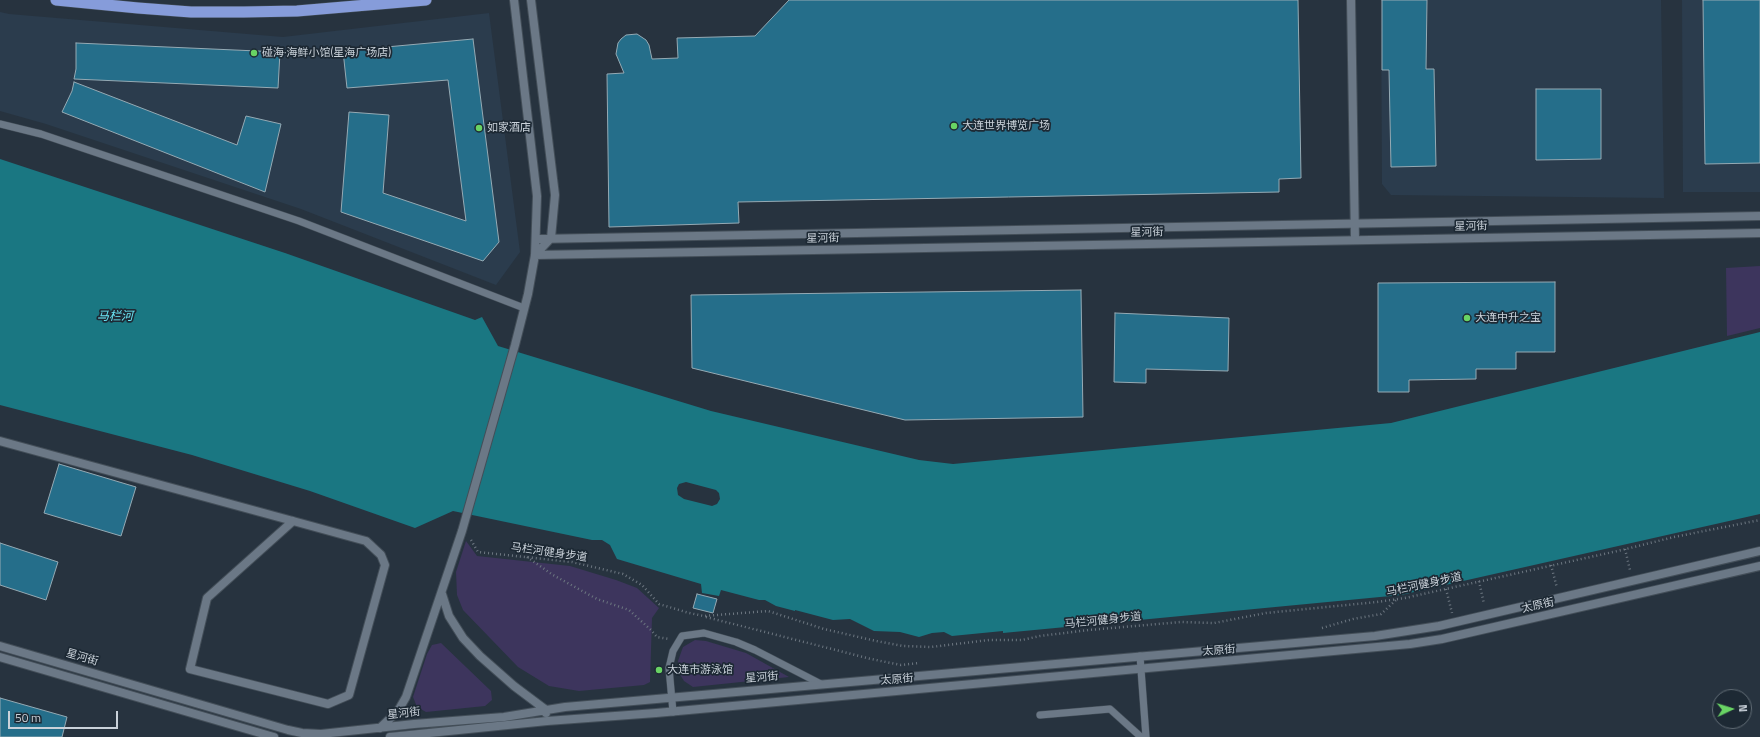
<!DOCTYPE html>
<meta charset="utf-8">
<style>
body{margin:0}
#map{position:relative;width:1760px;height:737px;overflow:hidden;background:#27333f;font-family:"Titillium Web",sans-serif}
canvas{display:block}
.north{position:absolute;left:1712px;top:689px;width:40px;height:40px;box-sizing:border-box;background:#1d2934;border:1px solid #626d76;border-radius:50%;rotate:86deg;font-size:11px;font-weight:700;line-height:16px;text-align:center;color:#cad2da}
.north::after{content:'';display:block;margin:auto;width:14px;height:18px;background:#69d464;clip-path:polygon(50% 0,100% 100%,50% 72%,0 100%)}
.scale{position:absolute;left:8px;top:711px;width:110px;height:18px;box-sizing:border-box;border:2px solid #cad2da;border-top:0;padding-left:5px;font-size:12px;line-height:14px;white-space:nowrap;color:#cad2da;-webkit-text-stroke:3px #1d2934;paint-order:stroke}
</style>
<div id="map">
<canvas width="1760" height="737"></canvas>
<div class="north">N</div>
<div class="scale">50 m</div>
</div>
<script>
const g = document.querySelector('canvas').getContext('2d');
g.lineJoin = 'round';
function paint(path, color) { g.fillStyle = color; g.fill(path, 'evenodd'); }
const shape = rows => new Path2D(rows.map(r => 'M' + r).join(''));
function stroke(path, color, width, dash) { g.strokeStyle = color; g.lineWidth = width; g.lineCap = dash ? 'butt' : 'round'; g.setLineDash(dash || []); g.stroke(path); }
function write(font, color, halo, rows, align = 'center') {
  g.font = font + ' "Titillium Web","Noto Sans SC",sans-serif'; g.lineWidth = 3.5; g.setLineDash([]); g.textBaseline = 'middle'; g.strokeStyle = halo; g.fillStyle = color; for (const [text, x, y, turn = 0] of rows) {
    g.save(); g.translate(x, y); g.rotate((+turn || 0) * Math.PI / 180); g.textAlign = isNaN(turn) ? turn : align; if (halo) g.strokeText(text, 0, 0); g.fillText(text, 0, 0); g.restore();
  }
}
const built = shape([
 [1381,0,1661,0,1664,198,1391,195,1382,184],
 [1682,0,1760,0,1760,192,1683,192],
 [0,12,9,14,283,37,489,13,520,252,496,285,301,209,46,124,0,111]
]);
const green = shape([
 [1760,266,1760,328,1727,336,1726,268],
 [466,541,477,556,570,566,616,580,637,588,659,608,652,618,650,682,644,685,579,691,549,686,518,667,463,610,457,595,456,572],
 [695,640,706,641,746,653,789,677,693,687,684,681,679,673,678,661,683,647],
 [441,643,491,691,492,700,485,706,426,712,417,707,413,697,427,654,432,645]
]);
const water = shape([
 [0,159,285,253,475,320,482,317,498,346,711,411,919,460,953,464,1391,423,1760,332,1760,514,1401,595,1003,633,1003,631,952,636,944,632,932,633,919,637,900,632,874,631,850,619,833,620,795,610,795,611,776,606,765,600,759,600,721,590,719,596,702,593,701,584,617,559,610,545,602,540,592,540,453,511,415,528,310,491,192,455,0,405],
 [686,482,716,490,719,493,720,499,717,504,712,506,684,499,678,495,677,488,679,484]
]);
const building = shape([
 [789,0,1298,0,1301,178,1279,179,1279,192,738,202,739,223,609,227,607,74,624,73,616,54,618,43,621,39,626,35,637,34,646,40,649,45,652,59,678,58,677,38,755,36,789,0],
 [1382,0,1427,0,1426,69,1434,69,1436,166,1391,167,1389,70,1382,70,1382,0],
 [1703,0,1760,0,1760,163,1705,164,1703,0],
 [473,39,499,242,483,261,341,212,349,112,389,115,383,193,466,221,448,80,347,88,343,51,473,39],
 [76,43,280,52,278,88,74,79,76,69,76,43],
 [74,82,237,145,246,116,281,124,265,192,62,112,72,91,74,82],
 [1536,89,1601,89,1601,159,1536,160,1536,89],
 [1555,282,1555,352,1516,352,1516,369,1476,369,1476,379,1409,380,1409,392,1378,392,1378,283,1555,282],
 [1081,290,1083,417,905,420,692,368,691,295,1081,290],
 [1115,313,1229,318,1228,371,1146,369,1146,383,1114,382,1115,313],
 [59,464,136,487,121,536,44,513,59,464],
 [0,543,58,562,46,600,0,585,0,543],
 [697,594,717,599,713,613,693,608,697,594],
 [0,698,67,717,62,737,0,737,0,698]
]);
const path = shape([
 [471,540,478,552,572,562,623,574,642,585,659,604,689,613,704,616,768,611,824,629,876,641,903,646,931,647,989,640,1022,640,1040,636,1089,630,1181,622,1214,623,1266,613,1377,602,1405,598,1622,550,1674,537,1760,520],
 [1625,549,1630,570],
 [527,557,553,575,597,599,629,610,651,630,657,637,669,639],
 [1551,565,1557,588],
 [1479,581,1484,604],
 [1446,589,1452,613],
 [706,617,871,659,901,665,919,663],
 [1322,628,1353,619,1381,614,1397,599]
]);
const service = shape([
 [0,124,41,134,299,221,524,308],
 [1140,656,1146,737],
 [673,712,669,668,673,651,682,636,704,633,736,642,755,650,821,684],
 [1040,715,1110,709,1141,737]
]);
const minor = shape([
 [1351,0,1355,240],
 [0,441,293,521,366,541,381,555,385,565,349,695,328,704,190,669,207,598,293,521]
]);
const tertiary = shape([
 [531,0,555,195,551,238,535,255],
 [537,239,1760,216],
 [535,255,1760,233],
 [442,594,449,616,463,638,480,656,514,686,546,710,546,713],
 [0,646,288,730,302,733,321,734,414,724,504,717,565,707,1375,636,1439,626,1760,551],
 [0,657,274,737],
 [380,728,398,711,406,697,462,531,515,345,528,294,535,255,537,196,514,0],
 [390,737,547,721,656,713,1410,644,1442,639,1760,566]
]);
const trunk = shape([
 [56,0,138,8,191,12,244,12,297,11,426,0]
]);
const markers = [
 [254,53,4,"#69d464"],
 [954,126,4,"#69d464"],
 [479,128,4,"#69d464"],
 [1467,318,4,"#69d464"],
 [659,670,4,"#69d464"]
];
const poiNames = [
 ["碰海·海鲜小馆(星海广场店)",262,53],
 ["大连世界博览广场",962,126],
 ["如家酒店",487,128],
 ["大连中升之宝",1475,318],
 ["大连市游泳馆",667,670]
];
const streetNames = [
 ["星河街",1471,227,-1],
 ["星河街",1147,233,-1],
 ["星河街",823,239,-1],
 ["马栏河健身步道",549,553,8],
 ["马栏河健身步道",1424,585,-12],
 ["太原街",1538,606,-13],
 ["马栏河健身步道",1103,621,-6],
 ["太原街",1219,651,-5],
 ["星河街",82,658,16],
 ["星河街",762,678,-5],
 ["太原街",897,680,-5],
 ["星河街",404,714,-6]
];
const waterNames = [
 ["马栏河",115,317]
];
paint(built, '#2b3c4d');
paint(green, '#3d355d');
paint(water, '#1a7782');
paint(building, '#256e8a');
stroke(building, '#95aab4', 1);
stroke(service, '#434e58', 8);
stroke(minor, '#434e58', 10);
stroke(tertiary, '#434e58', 10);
stroke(trunk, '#434e58', 12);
stroke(path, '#6d7781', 2.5, [1, 3]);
stroke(service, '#6b7886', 7);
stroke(minor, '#6b7886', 8);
stroke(tertiary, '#6b7886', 8);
stroke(trunk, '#869cda', 11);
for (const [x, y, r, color] of markers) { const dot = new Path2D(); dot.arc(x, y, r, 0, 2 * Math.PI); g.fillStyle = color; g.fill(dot); stroke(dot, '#1d2934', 1.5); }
write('11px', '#cad2da', '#1d2934', poiNames, 'left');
write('11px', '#cad2da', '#1d2934', streetNames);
write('italic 12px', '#6be8f8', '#1d2934', waterNames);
</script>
